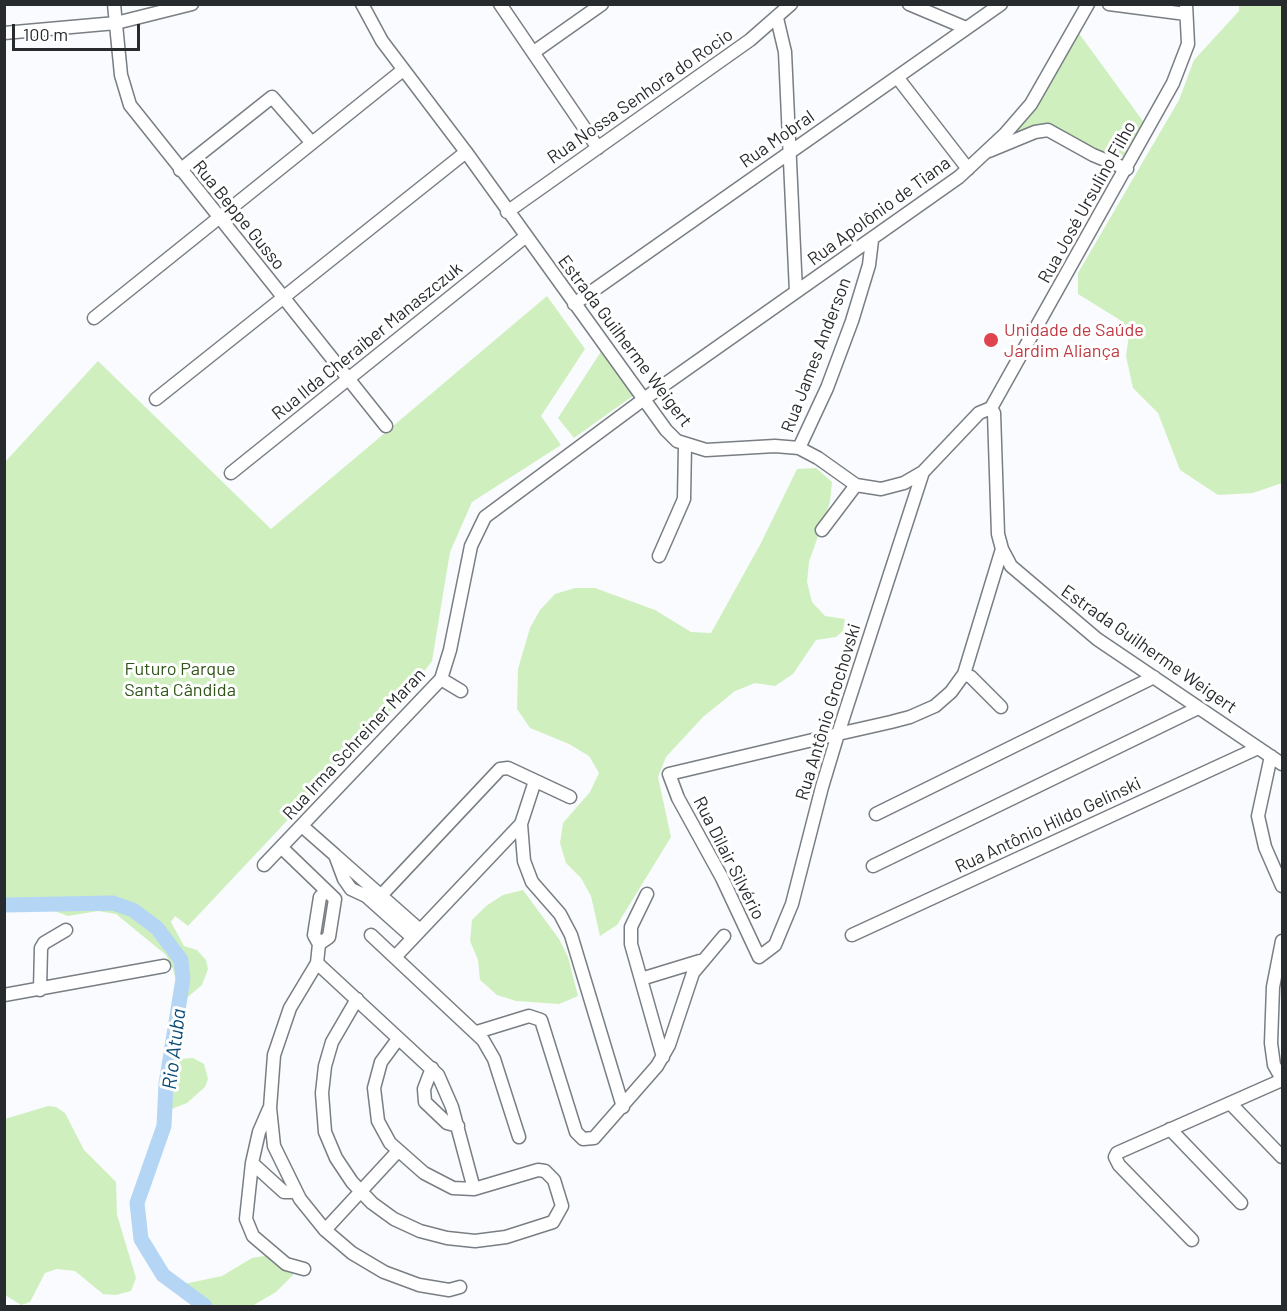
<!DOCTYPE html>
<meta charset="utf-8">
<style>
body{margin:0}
#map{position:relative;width:1287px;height:1311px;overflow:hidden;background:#f9fbfe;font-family:Barlow,sans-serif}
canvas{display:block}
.frame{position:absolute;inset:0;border:6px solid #282b2d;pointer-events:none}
.scale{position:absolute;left:12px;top:24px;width:128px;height:27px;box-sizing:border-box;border:3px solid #282b2d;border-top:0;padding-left:8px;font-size:18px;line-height:21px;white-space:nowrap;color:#282b2d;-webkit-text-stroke:4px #fff;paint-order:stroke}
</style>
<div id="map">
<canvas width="1287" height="1311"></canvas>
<div class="frame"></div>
<div class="scale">100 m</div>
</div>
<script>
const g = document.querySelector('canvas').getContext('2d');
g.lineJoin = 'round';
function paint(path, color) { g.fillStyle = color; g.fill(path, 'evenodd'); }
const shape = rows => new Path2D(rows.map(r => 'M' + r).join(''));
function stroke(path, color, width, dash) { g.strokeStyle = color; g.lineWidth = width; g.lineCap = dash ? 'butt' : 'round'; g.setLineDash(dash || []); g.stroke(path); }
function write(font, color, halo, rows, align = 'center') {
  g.font = font + ' Barlow,sans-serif'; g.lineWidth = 6; g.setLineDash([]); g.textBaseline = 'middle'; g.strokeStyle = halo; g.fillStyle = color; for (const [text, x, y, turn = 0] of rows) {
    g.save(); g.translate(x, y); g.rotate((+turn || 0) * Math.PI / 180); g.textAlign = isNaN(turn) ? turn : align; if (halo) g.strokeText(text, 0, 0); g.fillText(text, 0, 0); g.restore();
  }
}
const green = shape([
 [1239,5,1282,5,1282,483,1253,493,1218,495,1180,470,1158,413,1133,388,1126,356,1129,334,1120,320,1078,294,1078,273,1179,100,1194,60,1239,11],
 [1078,32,1145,124,1126,157,1107,156,1052,126,1003,142,1033,111],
 [547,296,585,349,541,416,561,445,472,502,450,552,432,661,409,691,188,926,175,916,171,922,184,946,197,950,206,960,208,969,202,985,182,1002,173,969,166,955,116,914,98,911,68,916,49,909,5,911,4,463,98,361,271,529],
 [602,350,634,395,574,438,558,418],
 [816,468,832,482,830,502,809,562,807,582,812,602,825,616,845,619,843,631,836,637,816,640,793,674,775,686,755,683,735,691,703,717,666,757,658,777,671,837,617,925,600,936,591,896,581,878,566,863,560,843,563,823,590,792,599,773,589,756,569,744,530,728,517,709,518,669,530,628,540,610,555,594,575,588,595,588,655,610,691,632,711,633,761,543,797,469],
 [523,890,559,939,568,957,578,996,559,1004,516,1001,497,995,480,980,478,960,470,941,472,920,486,906,503,895],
 [193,1058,204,1064,208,1079,205,1087,187,1103,169,1110,179,1059],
 [48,1106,56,1107,65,1113,84,1150,116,1182,117,1215,136,1278,131,1291,116,1295,103,1294,75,1271,57,1269,45,1273,30,1302,21,1305,5,1295,5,1119],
 [276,1254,293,1263,293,1275,276,1292,252,1306,204,1306,179,1285,222,1276,252,1258]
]);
const river = shape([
 [4,905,113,903,133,910,157,928,181,960,183,979,166,1084,164,1126,137,1203,141,1239,163,1275,205,1306]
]);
const minor = shape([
 [114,4,121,75,130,105,386,426],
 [362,4,382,41,466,152,666,430,677,441,706,450,775,446,799,448,818,458,856,485,881,489,904,483,923,472,979,413,991,408],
 [500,4,598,148],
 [909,4,966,28],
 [1109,4,1186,14],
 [777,18,785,52,796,292],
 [4,33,116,23,192,4],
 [534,52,602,4],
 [897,77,968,169],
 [989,151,1035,132,1048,130,1093,155,1127,169],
 [180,170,272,97,312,143],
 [507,212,750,40,791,4],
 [574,304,1001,4],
 [94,318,403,70],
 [156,399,466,152],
 [991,408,994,413,998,534,1002,549,1011,566,1097,639,1282,764],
 [991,408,1173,83,1188,44,1186,4],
 [799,448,827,388,852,321,869,265,872,240],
 [923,472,838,734,822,787,792,904,775,945,759,957,722,878,678,798,669,774,838,734,891,722,910,717,935,706,951,692,964,674,1002,549],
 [231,473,525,237],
 [822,530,856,485],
 [659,556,684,499,685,445],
 [964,674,971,677,1001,707],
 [441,679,461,691],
 [1271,756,1258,816,1265,847,1282,886],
 [535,781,521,824,524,861,532,882,560,914,571,935,623,1107],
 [876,814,1154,677],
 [302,826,335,855],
 [281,847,335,899,329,937,319,944],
 [264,865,441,679,450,650,471,546,485,517,644,399,959,177,1005,134,1031,104,1088,4],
 [873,866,1198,708],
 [326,891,320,897,314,935,319,944,317,963,290,1008,274,1055,270,1108,274,1146,300,1199,325,1230,352,1253,384,1272,419,1285,449,1290,460,1287],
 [647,894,631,927,631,944,663,1057],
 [374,903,500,769,508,768,570,797],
 [371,935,483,1040,494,1059,519,1137],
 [852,935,1258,748],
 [413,938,366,896,351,889,344,879,335,855,420,930],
 [1282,941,1273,987,1271,1043,1274,1065,1282,1079],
 [395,957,521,824],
 [317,963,438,1075,452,1107,474,1189],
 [641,979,700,961],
 [40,990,41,948,44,943,66,930],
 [4,995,164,966],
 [357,999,332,1042,325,1066,322,1093,325,1132,336,1158,352,1182,372,1203,394,1219,420,1231,447,1238,475,1241,506,1237,553,1222,562,1206,554,1180,545,1171,538,1170,474,1189,453,1188,424,1173,390,1143,378,1121,374,1088,381,1062,398,1039],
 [477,1032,529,1016,541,1020,576,1132,583,1139,594,1138,657,1066,669,1045,693,973,724,936],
 [432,1068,424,1089,425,1102,447,1123,458,1126],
 [1230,1103,1282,1157],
 [269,1109,259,1132,252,1163,246,1219,253,1236,286,1264,304,1269],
 [1170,1129,1241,1203],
 [252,1163,284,1192,296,1192],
 [325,1230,398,1151],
 [1192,1240,1119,1165,1115,1157,1117,1153,1282,1080]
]);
const markers = [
 [991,340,8,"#e0444e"]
];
const streetNames = [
 ["Rua Nossa Senhora do Rocio",640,96,-35],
 ["Rua Mobral",777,139,-35],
 ["Rua José Ursulino Filho",1087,202,-61],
 ["Rua Apolônio de Tiana",879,211,-36],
 ["Rua Beppe Gusso",239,215,51],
 ["Rua Ilda Cheraiber Manaszczuk",367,341,-39],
 ["Estrada Guilherme Weigert",625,341,53],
 ["Rua James Anderson",816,355,-69],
 ["Estrada Guilherme Weigert",1149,649,35],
 ["Rua Antônio Grochovski",828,712,-73],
 ["Rua Irma Schreiner Maran",354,744,-47],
 ["Rua Antônio Hildo Gelinski",1048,825,-25],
 ["Rua Dilair Silvério",729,858,63]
];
const healthNames = [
 ["Unidade de Saúde",1004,330],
 ["Jardim Aliança",1004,351]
];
const parkNames = [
 ["Futuro Parque",180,669],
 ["Santa Cândida",180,690]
];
const waterNames = [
 ["Rio Atuba",174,1049,-83]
];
paint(green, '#cff0be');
stroke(river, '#b4d5f4', 15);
stroke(minor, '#787e83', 15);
stroke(minor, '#fff', 12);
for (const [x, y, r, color] of markers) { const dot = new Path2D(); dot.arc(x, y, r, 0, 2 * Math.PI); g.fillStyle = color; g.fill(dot); stroke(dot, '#fff', 2); }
write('18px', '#282b2d', '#fff', streetNames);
write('18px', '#be3a42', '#fff', healthNames, 'left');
write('18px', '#305518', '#fff', parkNames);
write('italic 20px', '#084a79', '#fff', waterNames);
</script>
